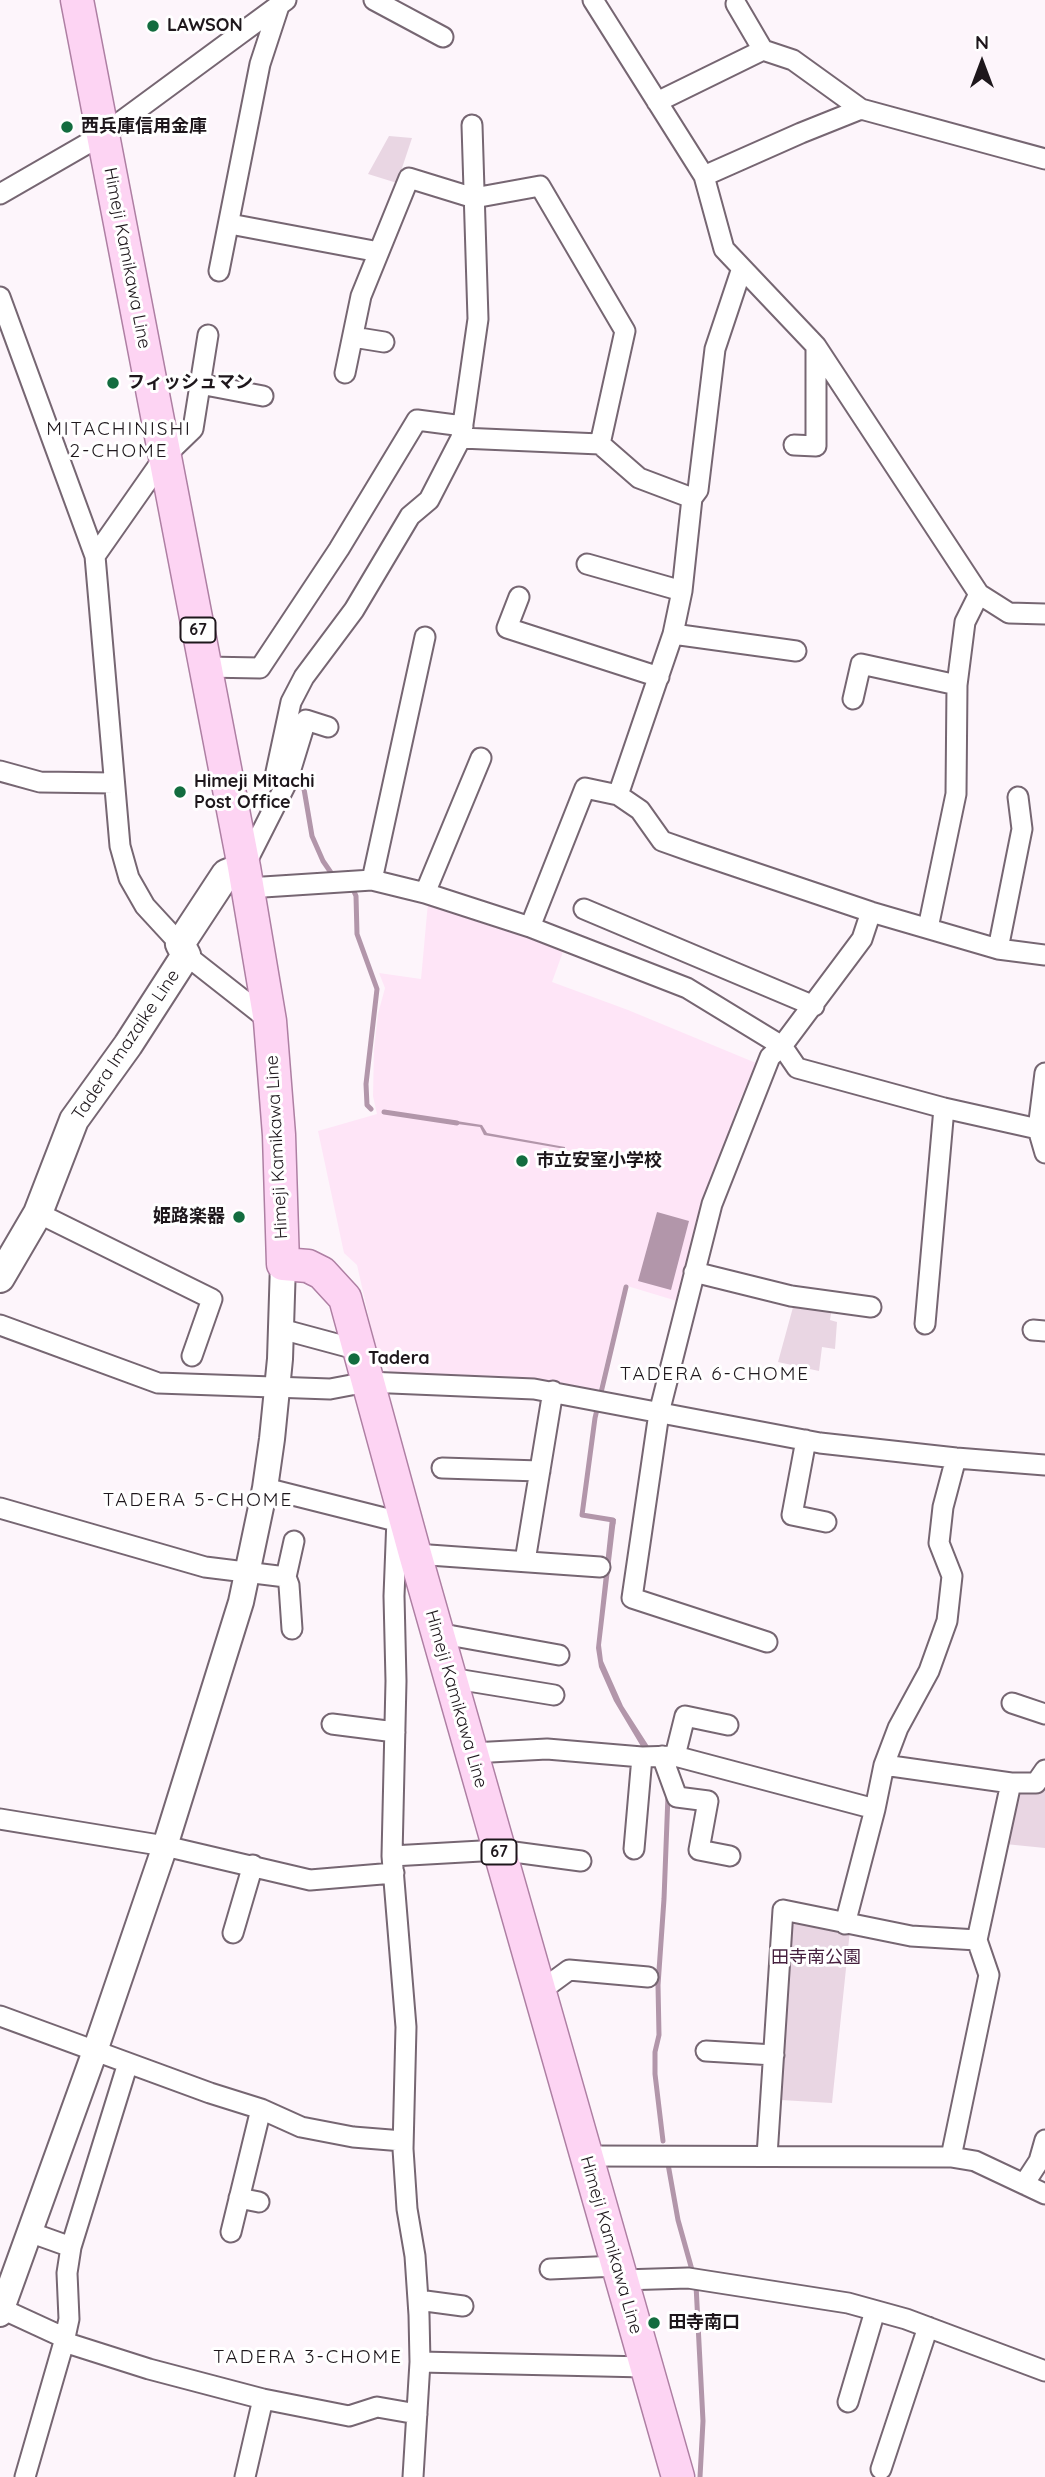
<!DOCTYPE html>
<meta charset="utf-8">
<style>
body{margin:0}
#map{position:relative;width:1045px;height:2477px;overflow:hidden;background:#fdf5fb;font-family:Quicksand,sans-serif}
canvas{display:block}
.north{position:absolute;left:947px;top:28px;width:70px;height:70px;-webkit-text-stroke:5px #fff;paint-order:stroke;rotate:0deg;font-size:19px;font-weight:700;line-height:28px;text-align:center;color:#1e171c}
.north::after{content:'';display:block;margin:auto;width:24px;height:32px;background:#1e171c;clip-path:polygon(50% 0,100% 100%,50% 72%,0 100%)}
</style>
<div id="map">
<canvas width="1045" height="2477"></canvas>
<div class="north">N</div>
</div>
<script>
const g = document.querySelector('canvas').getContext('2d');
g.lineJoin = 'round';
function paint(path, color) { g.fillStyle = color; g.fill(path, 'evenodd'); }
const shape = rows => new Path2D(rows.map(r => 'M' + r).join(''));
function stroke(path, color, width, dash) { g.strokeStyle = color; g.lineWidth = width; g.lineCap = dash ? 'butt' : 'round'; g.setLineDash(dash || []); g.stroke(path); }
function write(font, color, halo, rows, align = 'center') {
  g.font = font + ' Quicksand,"Noto Sans JP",sans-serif'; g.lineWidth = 6; g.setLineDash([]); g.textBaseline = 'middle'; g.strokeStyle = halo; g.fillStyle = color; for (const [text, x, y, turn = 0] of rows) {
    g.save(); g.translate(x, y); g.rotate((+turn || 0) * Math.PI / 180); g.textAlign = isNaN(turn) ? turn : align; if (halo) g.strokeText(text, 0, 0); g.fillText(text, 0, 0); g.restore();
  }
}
const built = shape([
 [428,903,564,949,552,982,628,1010,756,1063,736,1110,677,1301,624,1285,598,1393,394,1376,378,1358,357,1265,344,1253,318,1131,377,1114,373,1096,374,1049,378,1014,385,988,379,973,421,979]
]);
const green = shape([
 [389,136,412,138,397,183,368,174],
 [795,1300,832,1307,830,1320,837,1322,835,1349,822,1347,819,1371,778,1362],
 [1045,1785,1045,1848,1005,1844,1016,1793],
 [795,1923,850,1930,832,2103,781,2100,786,1933]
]);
const water = shape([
 [450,1120,482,1125,487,1133,565,1147,565,1149,484,1135,480,1127,450,1123],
 [657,1212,689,1221,671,1290,638,1281],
 [610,1518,616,1519,601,1645,603,1661,623,1706,650,1748,642,1748,614,1701,599,1667,596,1648]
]);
const stream = shape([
 [297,784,304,789,312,836,323,861,334,877],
 [352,887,356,896,357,934,377,989,366,1084,367,1105,371,1109],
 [384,1112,457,1123],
 [613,1523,613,1520,582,1515,595,1418,626,1287],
 [663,2141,655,2074,655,2052,659,2035,658,1985,664,1899,668,1795],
 [668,2164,678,2220,692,2270],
 [696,2285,703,2421,700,2477]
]);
const minor = shape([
 [374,0,443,37],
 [593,0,704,176,724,249,816,346,979,594,1009,613,1045,614],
 [736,4,763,50,793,60,861,109],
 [657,102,763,50],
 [704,176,801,133,861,109,1045,159],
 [0,194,104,134,286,0],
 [230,224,379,252],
 [219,271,260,64,279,6],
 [0,297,95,556,120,846,129,878,145,906,180,944],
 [353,337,384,342],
 [345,373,361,296,409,178,474,198,540,186,625,331,600,444],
 [200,384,263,396],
 [461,438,600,444,639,478,692,498],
 [794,445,816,446,816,347],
 [95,556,165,456,193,429,208,335],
 [587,564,682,591],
 [519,597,507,628,659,677],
 [673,634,796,651],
 [205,667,260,668,339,549,417,420,463,426],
 [853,699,861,664,957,685],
 [0,771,40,782,114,783],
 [276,772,291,702,304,677,354,610,410,516,429,500,461,438,478,319,472,125],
 [618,795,673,634,682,591,692,498,698,490,715,349,742,268],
 [244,867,287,782,306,720,328,727],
 [372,880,425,637],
 [248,888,372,880,425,893,530,927],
 [425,893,481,758],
 [584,909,814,1006],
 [928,928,956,794,957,685,965,622,979,594],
 [998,949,1022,829,1018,797],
 [186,955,270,1021],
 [1045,955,998,949,871,912,696,853,662,841,640,810,618,795,585,788,530,927,687,988,782,1046,797,1068,944,1108,1038,1129,1045,1153],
 [1038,1129,1045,1073],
 [38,1213,212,1299,192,1356],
 [694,1272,791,1296,871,1307],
 [925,1324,944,1108],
 [0,1325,158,1383,330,1389,367,1382,534,1389,820,1443,956,1458,1045,1465],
 [281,1329,359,1350],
 [1033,1330,1045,1331],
 [806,1440,792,1515,826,1522],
 [442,1468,540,1471],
 [265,1488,396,1521],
 [0,1508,205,1567,286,1577],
 [397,1518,394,1596,396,1681,392,1856,406,2027,403,2149,407,2209,415,2256,419,2315,420,2362,413,2477],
 [415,1554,600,1567],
 [525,1561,553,1391],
 [292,1629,289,1585,286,1577,294,1541],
 [437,1633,559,1655],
 [767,1642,632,1598,659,1413,712,1204,770,1057,782,1046,862,939,871,912],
 [450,1678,554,1695],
 [1012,1703,1045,1714],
 [332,1724,395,1732],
 [472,1753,547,1749,642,1757,675,1756,875,1809],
 [662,1756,677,1797,708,1801,699,1850,730,1856],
 [675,1756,685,1716,728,1725],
 [884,1765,1011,1783,1036,1783,1045,1770],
 [0,1819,165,1846,310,1880,394,1873],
 [634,1849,642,1757],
 [392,1856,499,1850,581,1861],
 [845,1924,875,1809,884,1765,898,1728,929,1671,947,1621,952,1576,939,1543,943,1507,956,1458],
 [233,1933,253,1865],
 [539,1992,569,1970,648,1977],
 [0,2016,210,2093,261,2109,301,2127,353,2137,403,2141],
 [706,2051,774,2055],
 [586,2156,951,2157,975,2161,1045,2194],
 [767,2156,783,1910,911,1936,977,1940],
 [951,2157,989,1975,977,1940,1011,1783],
 [1024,2184,1039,2161,1045,2140],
 [239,2198,259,2202],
 [29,2232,71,2247],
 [231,2232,261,2109],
 [550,2269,617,2266],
 [622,2280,688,2278,848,2303,906,2319,1045,2371],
 [418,2300,463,2306],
 [2,2309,65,2338],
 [64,2342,69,2319,67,2273,71,2247,128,2063],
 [420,2362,646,2367],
 [848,2402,875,2311],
 [881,2469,928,2327],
 [25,2477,64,2342,149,2369,263,2399,349,2416,377,2407,417,2414],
 [245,2477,263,2399]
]);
const tertiary = shape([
 [0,2314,95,2051,165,1846,241,1602,265,1488,272,1439,280,1359,283,1264]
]);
const secondary = shape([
 [0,1278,38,1213,74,1120,128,1045,186,955,180,944,226,874,244,867]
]);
const primary = shape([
 [77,0,244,867,270,1021,279,1135,283,1264,308,1266,322,1273,345,1298,415,1554,678,2477]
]);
const markers = [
 [153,26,7,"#136c3f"],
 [67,127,7,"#136c3f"],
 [113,383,7,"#136c3f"],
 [180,792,7,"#136c3f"],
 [522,1161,7,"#136c3f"],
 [239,1217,7,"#136c3f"],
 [354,1359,7,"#136c3f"],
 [654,2323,7,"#136c3f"]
];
const shields = [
 [198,630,35],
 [499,1852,35]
];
const shieldNames = [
 ["67",198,630],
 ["67",499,1852]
];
const poiNames = [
 ["LAWSON",167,26],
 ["西兵庫信用金庫",81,127],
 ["フィッシュマン",127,383],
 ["Himeji Mitachi",194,782],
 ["Post Office",194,803],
 ["市立安室小学校",536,1161],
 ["姫路楽器",225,1217,"right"],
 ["Tadera",368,1359],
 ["田寺南口",668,2323]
];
const streetNames = [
 ["Himeji Kamikawa Line",127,258,79],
 ["Tadera Imazaike Line",126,1045,-56],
 ["Himeji Kamikawa Line",277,1147,-93],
 ["Himeji Kamikawa Line",456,1699,74],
 ["Himeji Kamikawa Line",611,2245,74]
];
const parkNames = [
 ["田寺南公園",816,1958]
];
const neighbourhoodNames = [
 ["MITACHINISHI",119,429],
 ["2-CHOME",119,451],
 ["TADERA 6-CHOME",715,1374],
 ["TADERA 5-CHOME",198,1500],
 ["TADERA 3-CHOME",308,2357]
];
paint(built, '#fee5f7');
paint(green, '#e9d6e3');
paint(water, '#b296aa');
stroke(stream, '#b296aa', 5);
stroke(minor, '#766672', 23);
stroke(tertiary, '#766672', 28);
stroke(secondary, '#766672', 32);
stroke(primary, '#ae7fa3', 35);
stroke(minor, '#fff', 19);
stroke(tertiary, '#fff', 24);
stroke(secondary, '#fff', 28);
stroke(primary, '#fdd4f3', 32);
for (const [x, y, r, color] of markers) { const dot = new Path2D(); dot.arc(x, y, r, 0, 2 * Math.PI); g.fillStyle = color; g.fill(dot); stroke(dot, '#fff', 2.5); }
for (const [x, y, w] of shields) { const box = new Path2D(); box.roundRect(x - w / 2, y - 12.5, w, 25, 5); g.fillStyle = '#fff'; g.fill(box); stroke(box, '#1e171c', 2); }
write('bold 16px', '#1e171c', null, shieldNames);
write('bold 18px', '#1e171c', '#fff', poiNames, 'left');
write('18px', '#1e171c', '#fff', streetNames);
write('18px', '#461f3e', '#fff', parkNames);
g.letterSpacing = '2px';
write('19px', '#1e171c', '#fff', neighbourhoodNames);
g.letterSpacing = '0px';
</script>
